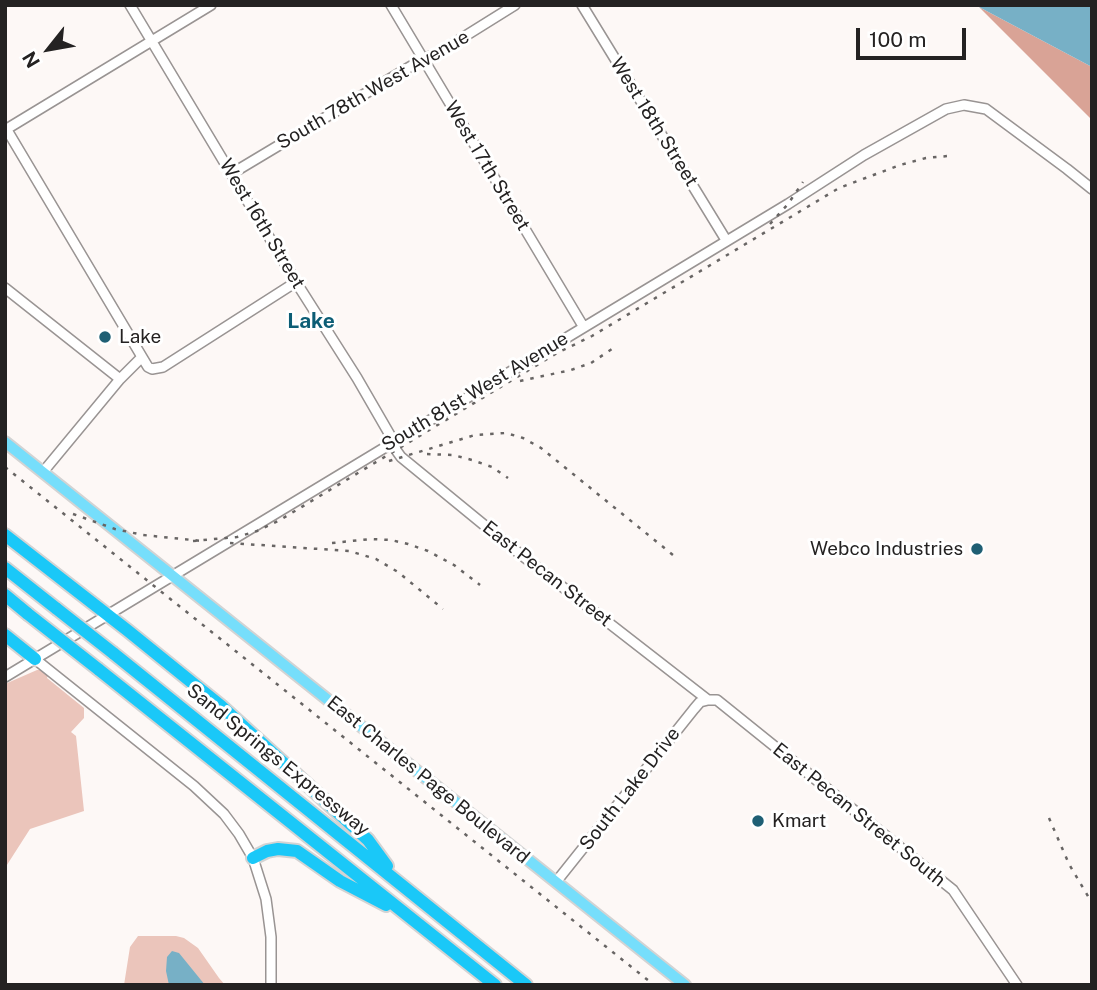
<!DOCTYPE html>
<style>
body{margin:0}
#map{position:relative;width:1097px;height:990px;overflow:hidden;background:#fdf8f6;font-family:"Public Sans",sans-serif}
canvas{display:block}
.frame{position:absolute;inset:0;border:7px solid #242222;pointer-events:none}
.north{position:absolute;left:14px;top:14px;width:70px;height:70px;-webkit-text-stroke:5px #fff;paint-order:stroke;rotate:239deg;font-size:19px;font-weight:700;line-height:28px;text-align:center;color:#242222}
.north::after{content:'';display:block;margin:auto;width:24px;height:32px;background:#242222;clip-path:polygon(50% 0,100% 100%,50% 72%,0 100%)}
.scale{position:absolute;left:856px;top:28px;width:110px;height:32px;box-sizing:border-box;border:4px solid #242222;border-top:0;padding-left:9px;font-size:21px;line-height:24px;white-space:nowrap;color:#242222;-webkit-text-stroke:5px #fff;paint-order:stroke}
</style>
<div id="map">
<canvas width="1097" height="990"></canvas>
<div class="frame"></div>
<div class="north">N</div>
<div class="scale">100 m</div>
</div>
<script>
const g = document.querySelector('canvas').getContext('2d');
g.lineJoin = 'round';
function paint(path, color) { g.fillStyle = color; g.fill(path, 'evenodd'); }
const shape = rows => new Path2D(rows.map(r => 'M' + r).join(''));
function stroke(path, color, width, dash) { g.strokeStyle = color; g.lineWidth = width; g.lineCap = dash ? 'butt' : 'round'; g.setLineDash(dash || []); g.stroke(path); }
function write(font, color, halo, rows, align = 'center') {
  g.font = font + ' "Public Sans",sans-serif'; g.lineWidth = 6; g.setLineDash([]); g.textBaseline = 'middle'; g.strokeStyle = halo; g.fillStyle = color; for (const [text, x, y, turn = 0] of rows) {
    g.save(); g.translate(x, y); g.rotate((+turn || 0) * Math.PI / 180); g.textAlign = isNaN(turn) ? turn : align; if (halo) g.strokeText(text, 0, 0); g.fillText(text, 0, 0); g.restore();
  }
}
const green = shape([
 [37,670,42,670,48,675,47,678,84,708,84,718,71,732,76,736,84,811,30,829,5,868,5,684],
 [138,936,176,936,184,938,198,948,219,978,225,985,124,985,130,947]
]);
const forest = shape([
 [979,7,1092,67,1092,120]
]);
const water = shape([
 [975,5,1092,5,1092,67,979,7],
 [172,951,179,953,205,985,169,985,166,971,167,957]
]);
const minor = shape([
 [130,5,296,282,357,378,394,442,396,450,401,457,506,543,708,700,717,700,953,890,1017,985],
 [391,5,583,326],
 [582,5,726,240],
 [5,130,211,5],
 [7,130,142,357,148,367,152,369,163,367,296,282],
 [231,174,423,59,438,53,515,5],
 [5,288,120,379],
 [43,472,120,379,142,357],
 [35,659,194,786,224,814,239,834,253,858,266,899,271,937,271,985],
 [5,677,788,204,864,155,946,109,964,105,986,109,1067,169,1092,189],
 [556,882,694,709,700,702,708,700]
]);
const major = shape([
 [5,442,685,985]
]);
const highway = shape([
 [5,535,127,630,221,706,368,840,387,866],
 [5,568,57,609],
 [5,595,28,614],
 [5,635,35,659],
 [113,653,526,985],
 [98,669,495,985],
 [253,858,267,851,278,849,297,851,340,881,386,905]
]);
const rail = shape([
 [770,224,788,204,803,182],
 [520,381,571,370,591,363,615,347],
 [427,454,453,455,472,460,492,467,508,478],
 [389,461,475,435,506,433,523,438,541,448,673,555],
 [5,467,654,985],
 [73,514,115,529,143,535,202,541],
 [193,541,237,537,257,531,280,520,557,353,592,336,839,188,900,165,926,158,948,156],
 [230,543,349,551,376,559,398,572,443,609],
 [332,543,371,539,391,540,408,544,428,551,454,565,480,585],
 [1049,818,1069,864,1092,903]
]);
const highwayBridge = shape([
 [57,609,113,653],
 [28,614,98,669]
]);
const markers = [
 [105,337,7,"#1f5f74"],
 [977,549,7,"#1f5f74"],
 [758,821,7,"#1f5f74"]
];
const streetNames = [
 ["South 78th West Avenue",373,90,-30],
 ["West 18th Street",654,122,58],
 ["West 17th Street",487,166,59],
 ["West 16th Street",262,224,59],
 ["South 81st West Avenue",475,392,-31],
 ["East Pecan Street",547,574,38],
 ["Sand Springs Expressway",278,760,39],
 ["East Charles Page Boulevard",428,780,39],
 ["South Lake Drive",630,789,-52],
 ["East Pecan Street South",859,815,39]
];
const poiNames = [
 ["Lake",119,337],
 ["Webco Industries",963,549,"right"],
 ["Kmart",772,821]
];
const neighbourhoodNames = [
 ["Lake",311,322]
];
paint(green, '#ebc5bb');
paint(forest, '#d9a396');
paint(water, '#77b0c6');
stroke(minor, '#999493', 12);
stroke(major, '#d3d3d3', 14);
stroke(highway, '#d3d3d3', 16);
stroke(minor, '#fff', 9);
stroke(major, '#76defb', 10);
stroke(highway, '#1ac8f8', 12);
stroke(rail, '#686564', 2.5, [3.5, 7]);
stroke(highwayBridge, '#d3d3d3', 16, []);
stroke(highwayBridge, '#1ac8f8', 12);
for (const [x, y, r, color] of markers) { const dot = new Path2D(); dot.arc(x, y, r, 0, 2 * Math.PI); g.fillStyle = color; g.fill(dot); stroke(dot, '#fff', 2.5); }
write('19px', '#242222', '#fff', streetNames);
write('19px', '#242222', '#fff', poiNames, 'left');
write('bold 21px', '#0c5d75', '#fff', neighbourhoodNames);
</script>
